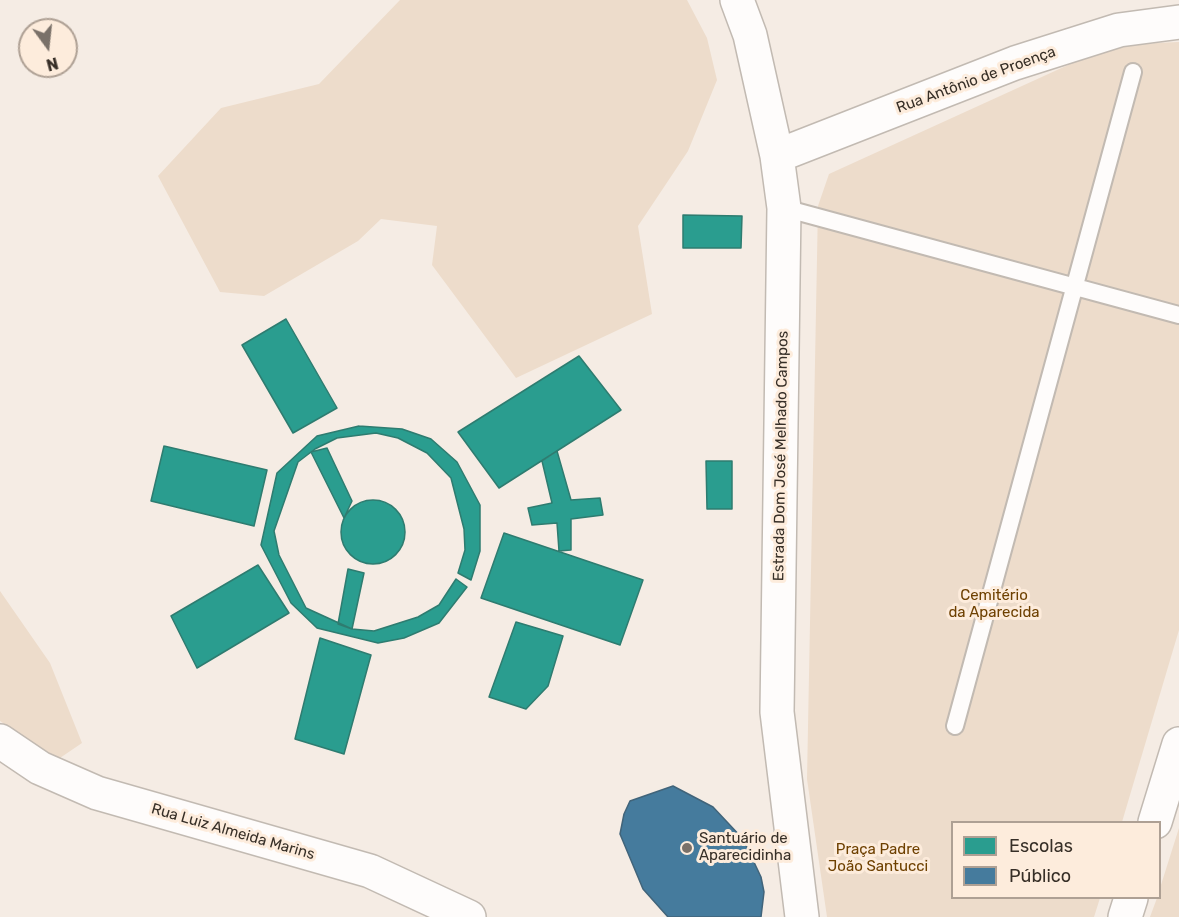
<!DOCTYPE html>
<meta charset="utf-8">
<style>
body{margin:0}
#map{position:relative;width:1179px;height:917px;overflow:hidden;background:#f5ece4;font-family:Rubik,sans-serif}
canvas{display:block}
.legend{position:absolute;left:951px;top:821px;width:210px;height:78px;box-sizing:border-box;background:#fdecdc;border:2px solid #aea094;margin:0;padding:8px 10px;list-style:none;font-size:18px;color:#372f27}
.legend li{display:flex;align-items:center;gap:12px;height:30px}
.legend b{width:30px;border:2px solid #aea094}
.north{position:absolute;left:18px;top:18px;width:60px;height:60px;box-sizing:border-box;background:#fdecdc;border:2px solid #aea094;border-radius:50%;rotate:165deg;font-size:16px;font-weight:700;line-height:24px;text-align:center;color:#372f27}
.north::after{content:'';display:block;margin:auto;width:21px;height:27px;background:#7a7169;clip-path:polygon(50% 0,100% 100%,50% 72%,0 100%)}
</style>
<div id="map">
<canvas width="1179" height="917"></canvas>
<ul class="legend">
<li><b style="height:16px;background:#2a9d8f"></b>Escolas</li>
<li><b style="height:16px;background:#457b9d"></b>Público</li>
</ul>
<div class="north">N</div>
</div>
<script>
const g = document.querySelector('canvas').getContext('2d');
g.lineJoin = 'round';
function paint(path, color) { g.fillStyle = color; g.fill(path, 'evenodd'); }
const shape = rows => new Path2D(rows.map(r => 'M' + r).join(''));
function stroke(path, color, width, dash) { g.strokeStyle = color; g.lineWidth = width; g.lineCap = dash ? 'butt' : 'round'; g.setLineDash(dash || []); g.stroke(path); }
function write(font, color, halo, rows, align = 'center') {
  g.font = font + ' Rubik,sans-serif'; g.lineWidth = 6; g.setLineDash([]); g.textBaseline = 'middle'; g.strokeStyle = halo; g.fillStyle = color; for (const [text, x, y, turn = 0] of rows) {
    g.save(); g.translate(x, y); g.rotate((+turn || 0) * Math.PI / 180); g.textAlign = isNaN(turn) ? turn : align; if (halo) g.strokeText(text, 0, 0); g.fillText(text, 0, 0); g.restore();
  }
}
const green = shape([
 [400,0,687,0,707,38,717,80,688,151,638,226,652,314,516,378,432,265,437,226,381,219,358,241,264,296,220,292,158,176,221,108,319,84],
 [1179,42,1179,630,1122,822,952,822,952,898,1100,898,1094,917,827,917,807,779,818,206,829,174,1079,60,1134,44],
 [0,591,50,663,82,743,57,760,0,721],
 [1179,828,1179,917,1150,917,1157,898,1160,898,1160,888]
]);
const schools = shape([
 [683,215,742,216,741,248,683,248,683,215],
 [286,319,337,408,293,433,242,345,286,319],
 [579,356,621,410,499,488,458,432,579,356],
 [359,426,402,429,431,439,457,462,480,505,480,551,471,580,458,573,465,550,464,529,451,478,427,453,398,438,376,433,337,438,315,449,298,462,274,531,279,555,306,608,352,629,374,631,418,617,439,605,456,579,467,587,439,623,404,638,378,643,317,628,291,603,261,545,277,473,317,436,359,426],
 [164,446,267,470,254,526,151,501,164,446],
 [327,448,352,501,344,518,311,452,327,448],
 [557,451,571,500,600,498,603,515,571,519,571,550,559,551,557,523,532,525,528,508,552,503,542,461,557,451],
 [706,461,732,461,732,509,707,509,706,461],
 '341 532a32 32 0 1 1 64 0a32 32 0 1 1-64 0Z',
 [504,533,643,580,620,645,481,598,504,533],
 [258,565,289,613,197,668,171,616,258,565],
 [348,569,364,573,352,629,338,624,348,569],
 [516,622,563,636,548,686,526,709,489,697,516,622],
 [320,638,371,655,344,754,295,739,320,638]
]);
const public = shape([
 [673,786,713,807,743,839,761,877,764,892,761,917,668,917,643,889,620,834,624,814,630,801,673,786]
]);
const service = shape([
 [784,208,1179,315],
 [955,726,1133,72]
]);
const minor = shape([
 [737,0,750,35,777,156,784,208,777,712,802,917],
 [777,156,1015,63,1119,30,1179,22],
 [0,741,40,768,97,793,370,871,469,917]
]);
const tertiary = shape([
 [1155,822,1179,744],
 [1125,917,1131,898]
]);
const markers = [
 [687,848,6,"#7a7169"]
];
const streetNames = [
 ["Rua Antônio de Proença",976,80,-20],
 ["Estrada Dom José Melhado Campos",781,456,-89],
 ["Rua Luiz Almeida Marins",233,832,16]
];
const parkNames = [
 ["Cemitério",994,596],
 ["da Aparecida",994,613],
 ["Praça Padre",878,850],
 ["João Santucci",878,867]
];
const poiNames = [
 ["Santuário de",699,839],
 ["Aparecidinha",699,856]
];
paint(green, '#eddccb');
paint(schools, '#2a9d8f');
stroke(schools, '#2e7c70', 1.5);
paint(public, '#457b9d');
stroke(public, '#41647a', 1.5);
stroke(service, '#c2bab2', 20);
stroke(minor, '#c2bab2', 36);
stroke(tertiary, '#c2bab2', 36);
stroke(service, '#fefcfb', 16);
stroke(minor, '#fefcfb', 33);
stroke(tertiary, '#fefcfb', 33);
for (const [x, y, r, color] of markers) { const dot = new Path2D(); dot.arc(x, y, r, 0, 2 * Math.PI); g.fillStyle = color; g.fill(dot); stroke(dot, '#fdecdc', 2); }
write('15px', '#372f27', '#fdecdc', streetNames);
write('15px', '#6e4000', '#fdecdc', parkNames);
write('15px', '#372f27', '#fdecdc', poiNames, 'left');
</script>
